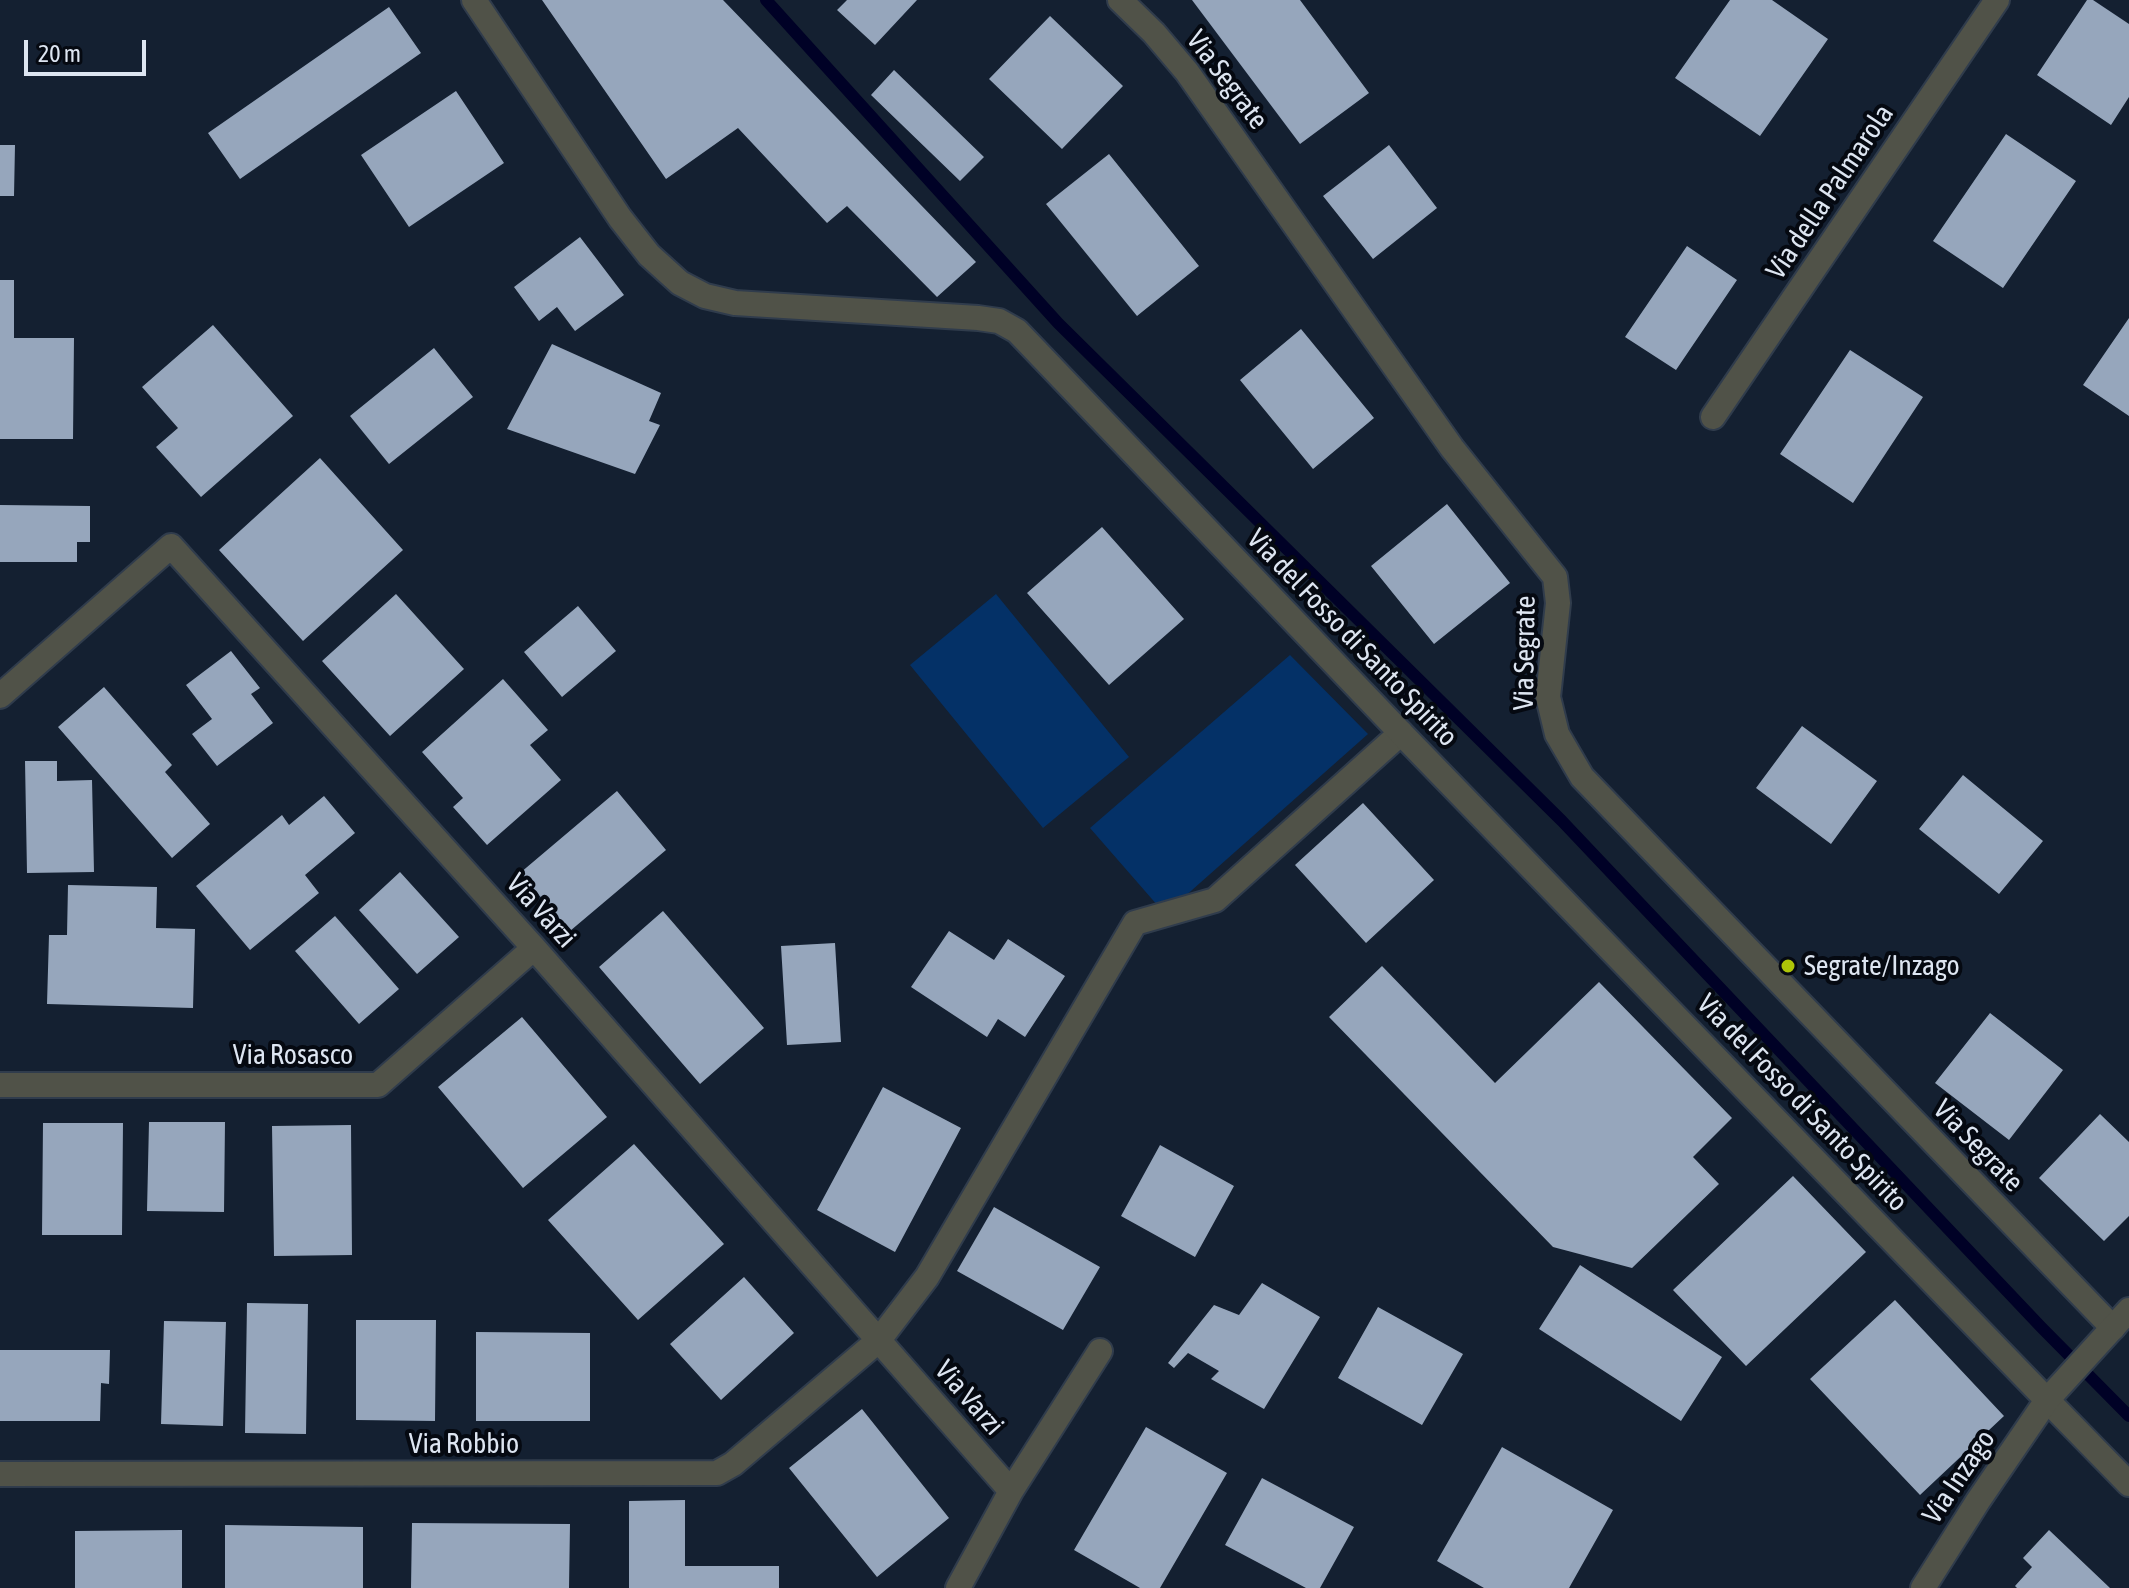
<!DOCTYPE html>
<style>
body{margin:0}
#map{position:relative;width:2129px;height:1588px;overflow:hidden;background:#142031;font-family:"Asap Condensed",sans-serif}
canvas{display:block}
.scale{position:absolute;left:24px;top:40px;width:122px;height:36px;box-sizing:border-box;border:4px solid #dde5f1;border-top:0;padding-left:10px;font-size:24px;line-height:28px;white-space:nowrap;color:#dde5f1;-webkit-text-stroke:6px #050911;paint-order:stroke}
</style>
<div id="map">
<canvas width="2129" height="1588"></canvas>
<div class="scale">20 m</div>
</div>
<script>
const g = document.querySelector('canvas').getContext('2d');
g.lineJoin = 'round';
function paint(path, color) { g.fillStyle = color; g.fill(path, 'evenodd'); }
const shape = rows => new Path2D(rows.map(r => 'M' + r).join(''));
function stroke(path, color, width, dash) { g.strokeStyle = color; g.lineWidth = width; g.lineCap = dash ? 'butt' : 'round'; g.setLineDash(dash || []); g.stroke(path); }
function write(font, color, halo, rows, align = 'center') {
  g.font = font + ' "Asap Condensed",sans-serif'; g.lineWidth = 8; g.setLineDash([]); g.textBaseline = 'middle'; g.strokeStyle = halo; g.fillStyle = color; for (const [text, x, y, turn = 0] of rows) {
    g.save(); g.translate(x, y); g.rotate((+turn || 0) * Math.PI / 180); g.textAlign = isNaN(turn) ? turn : align; if (halo) g.strokeText(text, 0, 0); g.fillText(text, 0, 0); g.restore();
  }
}
const green = shape([
 [996,594,1129,757,1043,828,910,665],
 [1290,655,1368,734,1165,914,1090,828]
]);
const stream = shape([
 [766,0,1058,323,1562,821,2041,1327,2129,1416]
]);
const building = shape([
 [542,0,723,0,976,262,937,297,847,206,827,223,738,128,666,179],
 [847,0,917,0,875,45,837,10],
 [1192,0,1300,0,1369,93,1300,144],
 [1730,0,1772,0,1828,39,1760,136,1675,78],
 [2087,0,2093,0,2129,24,2129,97,2111,125,2037,75],
 [389,7,421,53,240,179,208,133],
 [1050,16,1123,86,1062,149,989,79],
 [894,70,984,157,960,181,871,95],
 [456,91,504,163,409,227,361,155],
 [2006,134,2076,181,2003,288,1933,241],
 [0,145,15,145,14,196,0,196],
 [1389,145,1437,208,1373,259,1323,196],
 [1109,154,1199,266,1137,316,1046,204],
 [580,237,624,295,575,331,557,307,539,321,514,287],
 [1687,246,1737,280,1676,370,1625,337],
 [0,280,14,280,14,338,74,338,73,439,0,439],
 [2129,318,2129,416,2083,385],
 [213,325,293,416,201,497,156,447,178,428,142,387],
 [1301,329,1374,418,1313,469,1240,380],
 [552,344,661,393,649,421,660,425,635,474,507,429],
 [434,348,473,397,389,464,350,416],
 [1850,350,1923,397,1853,503,1780,454],
 [320,458,403,550,303,641,219,550],
 [1447,504,1510,583,1434,644,1371,566],
 [0,505,90,506,90,542,77,542,77,562,0,562],
 [1102,527,1184,619,1109,685,1027,593],
 [396,594,464,669,390,736,322,661],
 [578,606,616,651,562,697,524,652],
 [231,651,260,688,251,694,273,723,217,766,192,734,212,719,186,685],
 [503,679,548,730,530,745,561,780,487,845,453,807,463,798,422,752],
 [104,687,172,765,165,772,210,824,172,858,58,727],
 [1802,726,1877,781,1831,844,1756,788],
 [25,761,57,761,57,781,92,780,94,872,27,873],
 [1963,775,2043,841,1999,894,1919,829],
 [617,791,666,850,570,931,520,873],
 [324,796,355,833,305,875,319,893,250,950,196,886,282,815,289,825],
 [1363,803,1434,880,1366,943,1295,865],
 [400,872,459,937,417,974,359,910],
 [68,885,157,887,156,928,195,929,193,1008,47,1004,49,935,67,935],
 [663,911,764,1028,700,1084,599,967],
 [335,916,399,989,359,1024,295,951],
 [949,931,994,960,1008,939,1065,976,1025,1037,998,1019,987,1037,911,987],
 [835,943,841,1042,787,1045,781,946],
 [1382,966,1495,1083,1599,982,1732,1118,1693,1157,1719,1184,1632,1268,1553,1247,1329,1017],
 [1990,1013,2063,1070,2009,1140,1935,1083],
 [522,1017,607,1117,523,1188,438,1087],
 [883,1087,961,1128,895,1252,817,1210],
 [2100,1114,2129,1142,2129,1216,2104,1241,2039,1178],
 [149,1122,225,1122,224,1212,147,1211],
 [43,1123,123,1123,122,1235,42,1235],
 [351,1125,352,1255,274,1256,272,1126],
 [634,1144,724,1244,638,1320,548,1220],
 [1160,1145,1234,1186,1195,1257,1121,1216],
 [1793,1176,1866,1252,1746,1366,1673,1290],
 [994,1207,1100,1267,1063,1330,957,1271],
 [1580,1265,1722,1357,1681,1421,1539,1329],
 [744,1277,794,1333,721,1400,670,1344],
 [1262,1283,1320,1317,1264,1409,1211,1379,1219,1371,1188,1353,1174,1368,1168,1363,1214,1305,1239,1315],
 [1895,1300,2004,1416,1920,1495,1810,1379],
 [247,1303,308,1304,306,1434,245,1433],
 [1378,1307,1463,1354,1422,1425,1338,1378],
 [356,1320,436,1320,435,1421,356,1420],
 [164,1321,226,1322,223,1426,161,1424],
 [476,1332,590,1333,590,1421,476,1421],
 [0,1350,110,1350,109,1384,101,1383,100,1421,0,1421],
 [862,1409,949,1518,877,1577,789,1468],
 [1146,1427,1227,1473,1160,1588,1140,1588,1074,1550],
 [1502,1447,1613,1510,1569,1588,1484,1588,1437,1561],
 [1262,1478,1354,1527,1320,1588,1306,1588,1225,1545],
 [685,1500,685,1566,779,1566,779,1588,629,1588,629,1501],
 [412,1523,570,1524,569,1588,411,1588],
 [225,1525,363,1527,363,1588,225,1588],
 [182,1530,182,1588,75,1588,75,1531],
 [2049,1530,2110,1588,2017,1588,2015,1586,2032,1567,2023,1558]
]);
const minor = shape([
 [1120,0,1154,33,1187,72,1452,448,1555,577,1558,603,1548,697,1557,734,1582,777,2113,1328],
 [1713,417,1997,0],
 [0,696,171,546,534,948,1011,1491],
 [0,1085,378,1085,534,948],
 [2047,1400,2129,1484],
 [0,1474,717,1473,733,1464,879,1340,927,1277,1135,923,1215,900,1401,733],
 [958,1588,1011,1491,1100,1351]
]);
const tertiary = shape([
 [474,0,620,218,649,255,680,283,705,296,735,303,978,318,999,321,1017,331,1401,733,2047,1400],
 [1923,1588,1978,1501,2047,1400,2129,1310]
]);
const markers = [
 [1788,966,8,"#aec508"]
];
const streetNames = [
 ["Via Segrate",1227,80,53],
 ["Via della Palmarola",1830,192,-56],
 ["Via del Fosso di Santo Spirito",1352,638,46],
 ["Via Segrate",1525,653,-89],
 ["Via Varzi",541,911,48],
 ["Via Rosasco",293,1055],
 ["Via del Fosso di Santo Spirito",1802,1103,46],
 ["Via Segrate",1978,1146,46],
 ["Via Varzi",969,1398,49],
 ["Via Robbio",464,1444],
 ["Via Inzago",1959,1477,-56]
];
const poiNames = [
 ["Segrate/Inzago",1804,966]
];
paint(green, '#043167');
stroke(stream, '#000126', 12);
paint(building, '#96a6bc');
stroke(minor, '#303c4c', 28);
stroke(tertiary, '#303c4c', 28);
stroke(minor, '#505248', 24);
stroke(tertiary, '#505248', 24);
for (const [x, y, r, color] of markers) { const dot = new Path2D(); dot.arc(x, y, r, 0, 2 * Math.PI); g.fillStyle = color; g.fill(dot); stroke(dot, '#050911', 3); }
write('28px', '#dde5f1', '#050911', streetNames);
write('28px', '#dde5f1', '#050911', poiNames, 'left');
</script>
